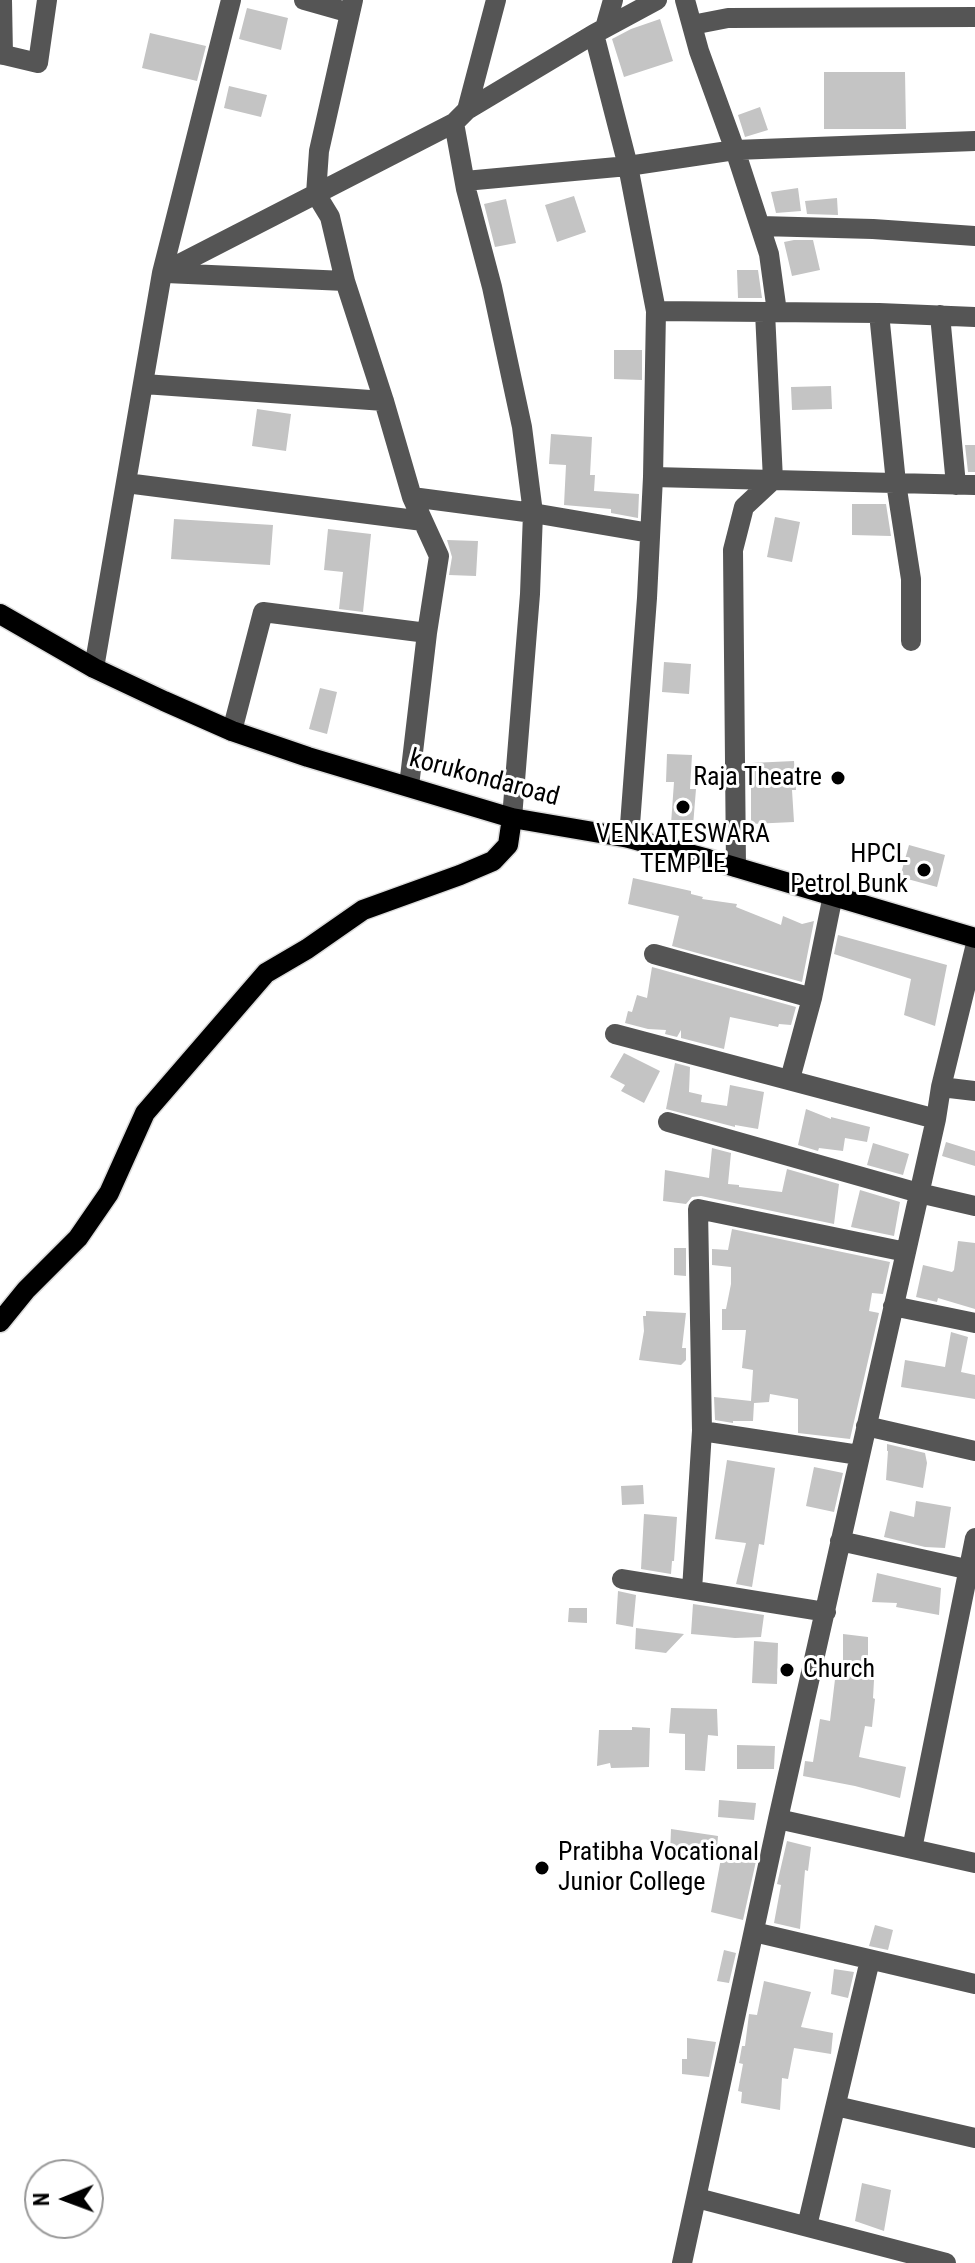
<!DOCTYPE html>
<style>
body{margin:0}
#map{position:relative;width:975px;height:2263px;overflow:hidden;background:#fff;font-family:"Roboto Condensed",sans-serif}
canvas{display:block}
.north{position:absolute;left:24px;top:2159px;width:80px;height:80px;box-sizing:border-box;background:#fff;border:2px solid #999;border-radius:50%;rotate:269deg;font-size:22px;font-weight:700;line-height:32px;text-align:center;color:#000}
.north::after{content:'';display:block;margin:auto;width:28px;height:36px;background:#000;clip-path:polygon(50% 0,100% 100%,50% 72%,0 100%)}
</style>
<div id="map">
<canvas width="975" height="2263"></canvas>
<div class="north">N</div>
</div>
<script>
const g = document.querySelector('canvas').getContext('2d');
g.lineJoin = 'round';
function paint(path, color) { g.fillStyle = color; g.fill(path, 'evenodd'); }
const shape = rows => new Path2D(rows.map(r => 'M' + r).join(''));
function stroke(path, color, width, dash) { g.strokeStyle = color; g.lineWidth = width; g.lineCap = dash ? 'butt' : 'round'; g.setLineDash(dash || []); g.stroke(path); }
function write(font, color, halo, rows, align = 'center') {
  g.font = font + ' "Roboto Condensed",sans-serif'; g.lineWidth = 6; g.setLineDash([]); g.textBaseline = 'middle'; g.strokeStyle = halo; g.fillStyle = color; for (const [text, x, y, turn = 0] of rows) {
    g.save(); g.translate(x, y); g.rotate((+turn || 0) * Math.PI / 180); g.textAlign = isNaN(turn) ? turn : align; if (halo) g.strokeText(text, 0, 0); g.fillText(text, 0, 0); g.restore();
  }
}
const building = shape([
 [247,8,288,18,281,50,239,39],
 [660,19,673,61,624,77,612,39,631,29],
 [150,33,206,46,197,81,142,68],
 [824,72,905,72,906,129,824,129],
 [229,86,267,95,261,117,224,108],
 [760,107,768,130,745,137,738,115],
 [798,188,801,211,776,213,771,192],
 [574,196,586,232,557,242,545,205],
 [837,198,838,215,807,214,805,201],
 [506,199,516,243,495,247,484,204],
 [794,240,813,240,820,270,792,276,784,242],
 [737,270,758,270,762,298,738,298],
 [614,350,642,350,642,380,614,379],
 [831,386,832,409,792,410,791,387],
 [257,409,291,414,286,451,252,446],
 [551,434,592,437,590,475,595,475,594,491,639,494,638,518,611,513,611,509,564,505,566,465,549,464],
 [965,445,975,445,975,472,968,472],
 [852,504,886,504,891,536,852,535],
 [775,517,800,522,792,562,767,557],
 [174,519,273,525,270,565,171,559],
 [328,529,371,534,363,612,339,609,343,572,324,570],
 [447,540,478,541,476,576,449,575,452,557],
 [664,662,691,664,689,694,662,692],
 [320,688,337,692,327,734,309,729],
 [667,754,692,755,690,789,696,789,693,826,671,824,674,782,666,782],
 [794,761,796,790,792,790,794,822,751,824,751,763],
 [909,845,945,855,937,887,900,877],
 [633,878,691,891,691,894,703,897,702,899,737,904,736,907,781,925,783,916,802,924,814,921,802,982,672,946,679,916,628,904],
 [838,935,947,965,935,1026,904,1015,911,979,834,954],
 [652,967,796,1007,791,1025,779,1024,778,1027,730,1017,724,1049,681,1038,681,1030,677,1037,665,1034,666,1030,648,1029,625,1023,628,1011,632,1012,637,995,647,998],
 [624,1053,660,1071,644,1103,621,1091,625,1085,610,1077],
 [675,1063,690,1067,689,1092,702,1095,701,1102,727,1106,730,1085,764,1092,758,1129,735,1125,735,1127,666,1109],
 [806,1109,831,1119,831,1117,870,1127,867,1142,845,1138,843,1151,819,1148,818,1151,798,1145],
 [946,1142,975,1151,975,1166,942,1156],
 [873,1143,909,1154,903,1175,867,1165],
 [712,1148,731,1153,728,1184,739,1185,739,1187,782,1192,787,1169,839,1184,834,1224,701,1196,692,1197,686,1204,663,1201,665,1170,709,1178],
 [860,1190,900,1202,894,1236,851,1227],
 [732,1229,890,1262,883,1294,872,1293,869,1311,879,1313,850,1439,798,1433,798,1399,770,1394,769,1402,754,1403,753,1421,733,1421,733,1423,715,1420,714,1397,751,1401,753,1370,742,1368,746,1330,722,1330,722,1309,726,1309,731,1284,731,1267,712,1265,712,1249,728,1250],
 [958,1241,975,1243,975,1309,938,1298,937,1302,916,1297,923,1265,952,1272,954,1270],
 [674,1248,686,1248,686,1276,674,1275],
 [646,1311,686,1313,682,1348,686,1348,686,1360,681,1365,639,1360,644,1331,643,1316,646,1316],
 [951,1332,968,1337,961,1372,975,1375,975,1399,901,1387,905,1360,945,1367],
 [887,1444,925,1453,927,1463,923,1488,886,1480,888,1451,887,1451],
 [727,1460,775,1468,764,1545,759,1544,752,1587,736,1584,746,1543,715,1539],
 [814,1467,843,1473,834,1512,806,1506],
 [643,1485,644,1504,622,1505,621,1486],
 [916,1501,951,1507,945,1548,925,1547,884,1537,890,1511,914,1517],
 [644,1514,677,1517,674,1561,672,1561,671,1574,641,1569],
 [877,1573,941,1588,939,1615,896,1607,897,1603,872,1602],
 [618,1591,636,1595,633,1627,616,1624],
 [693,1604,764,1615,761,1637,735,1638,691,1634],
 [569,1608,587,1608,587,1623,568,1622],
 [636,1628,684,1634,666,1653,635,1649],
 [843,1634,868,1637,868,1678,874,1680,873,1698,875,1699,872,1727,865,1726,859,1757,906,1767,900,1798,855,1786,803,1776,805,1761,813,1762,820,1719,830,1721,836,1671,843,1673],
 [754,1641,778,1643,777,1684,752,1683],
 [671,1708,717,1709,718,1736,708,1735,705,1771,685,1770,685,1734,669,1733],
 [632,1727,650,1728,649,1767,611,1768,610,1763,597,1766,599,1730,632,1730],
 [737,1745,775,1746,774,1769,737,1769],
 [719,1800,756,1803,754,1820,718,1817],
 [671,1829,718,1836,716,1861,670,1855],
 [787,1841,811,1847,808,1871,805,1870,800,1929,774,1923,781,1885,777,1884],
 [722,1853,756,1861,743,1920,711,1912],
 [875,1925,893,1930,888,1950,869,1946],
 [724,1950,736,1953,729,1983,717,1981],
 [834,1969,854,1972,848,1998,831,1994],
 [764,1981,811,1992,801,2027,833,2033,831,2054,794,2048,788,2079,782,2078,780,2110,741,2103,742,2092,738,2091,743,2064,739,2063,742,2046,745,2046,749,2014,757,2015],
 [687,2038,716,2042,709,2077,682,2074,682,2059,687,2059],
 [862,2183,891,2190,884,2231,855,2221]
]);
const minor = shape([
 [2,0,3,55],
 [304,0,350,13],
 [353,0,319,151,316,194,330,217,345,281,384,401,412,497,439,556,427,633,409,786],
 [685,0,699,51,735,150,769,254,777,312],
 [692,25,728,18,975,17],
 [605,28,613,0],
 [594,34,628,166,656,311,653,477,647,598,629,838],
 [0,54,38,63,47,0],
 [467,110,496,0],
 [454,123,466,189,492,287,522,427,533,513,530,594,512,818],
 [465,181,628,166,735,150,975,141],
 [760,226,873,229,975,236],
 [162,273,454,123,467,110,594,34,657,0],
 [166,273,345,281],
 [656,311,879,313,975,317],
 [879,313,896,483,911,579,911,641],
 [940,315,956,485],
 [144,384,384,401],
 [653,477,975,485],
 [126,483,423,521],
 [412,497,533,513,650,533],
 [94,668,162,273,231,0],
 [232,731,263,612,427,633],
 [736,867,733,550,744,507,773,480,765,312],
 [654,954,812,998],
 [615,1034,936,1119],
 [790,1079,812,998,833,895],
 [941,1087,975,1091],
 [668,1122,919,1193,975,1206],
 [893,1306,975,1323],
 [866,1426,975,1451],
 [702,1431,859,1455],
 [840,1541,975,1571],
 [622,1579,826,1612],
 [692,1590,702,1431,698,1209,906,1252],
 [778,1819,975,1863],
 [912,1849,975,1538],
 [754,1932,975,1984],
 [836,2106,975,2138],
 [697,2198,946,2263],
 [807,2226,870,1960],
 [682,2263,778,1819,936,1119,941,1087,975,948]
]);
const major = shape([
 [0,614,94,668,164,701,232,731,308,757,512,818,629,838,708,859,975,938],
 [0,1322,26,1290,78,1238,109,1193,145,1113,266,973,307,949,363,910,460,875,493,861,508,845,512,818]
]);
const markers = [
 [838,778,8,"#000"],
 [683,807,8,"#000"],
 [924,870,8,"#000"],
 [787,1670,8,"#000"],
 [542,1868,8,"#000"]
];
const poiNames = [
 ["Raja Theatre",822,778],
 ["VENKATESWARA",683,835,"center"],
 ["TEMPLE",683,865,"center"],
 ["HPCL",908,855],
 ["Petrol Bunk",908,885],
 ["Church",803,1670,"left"],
 ["Pratibha Vocational",558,1853,"left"],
 ["Junior College",558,1883,"left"]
];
const streetNames = [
 ["korukondaroad",484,779,15]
];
paint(building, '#c4c4c4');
stroke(major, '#dbdbdb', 23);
stroke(minor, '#555', 20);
stroke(major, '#000', 20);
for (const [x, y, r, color] of markers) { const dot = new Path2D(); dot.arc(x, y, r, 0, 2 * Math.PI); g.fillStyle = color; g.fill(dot); stroke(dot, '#fff', 3); }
write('26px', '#000', '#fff', poiNames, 'right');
write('26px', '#000', '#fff', streetNames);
</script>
